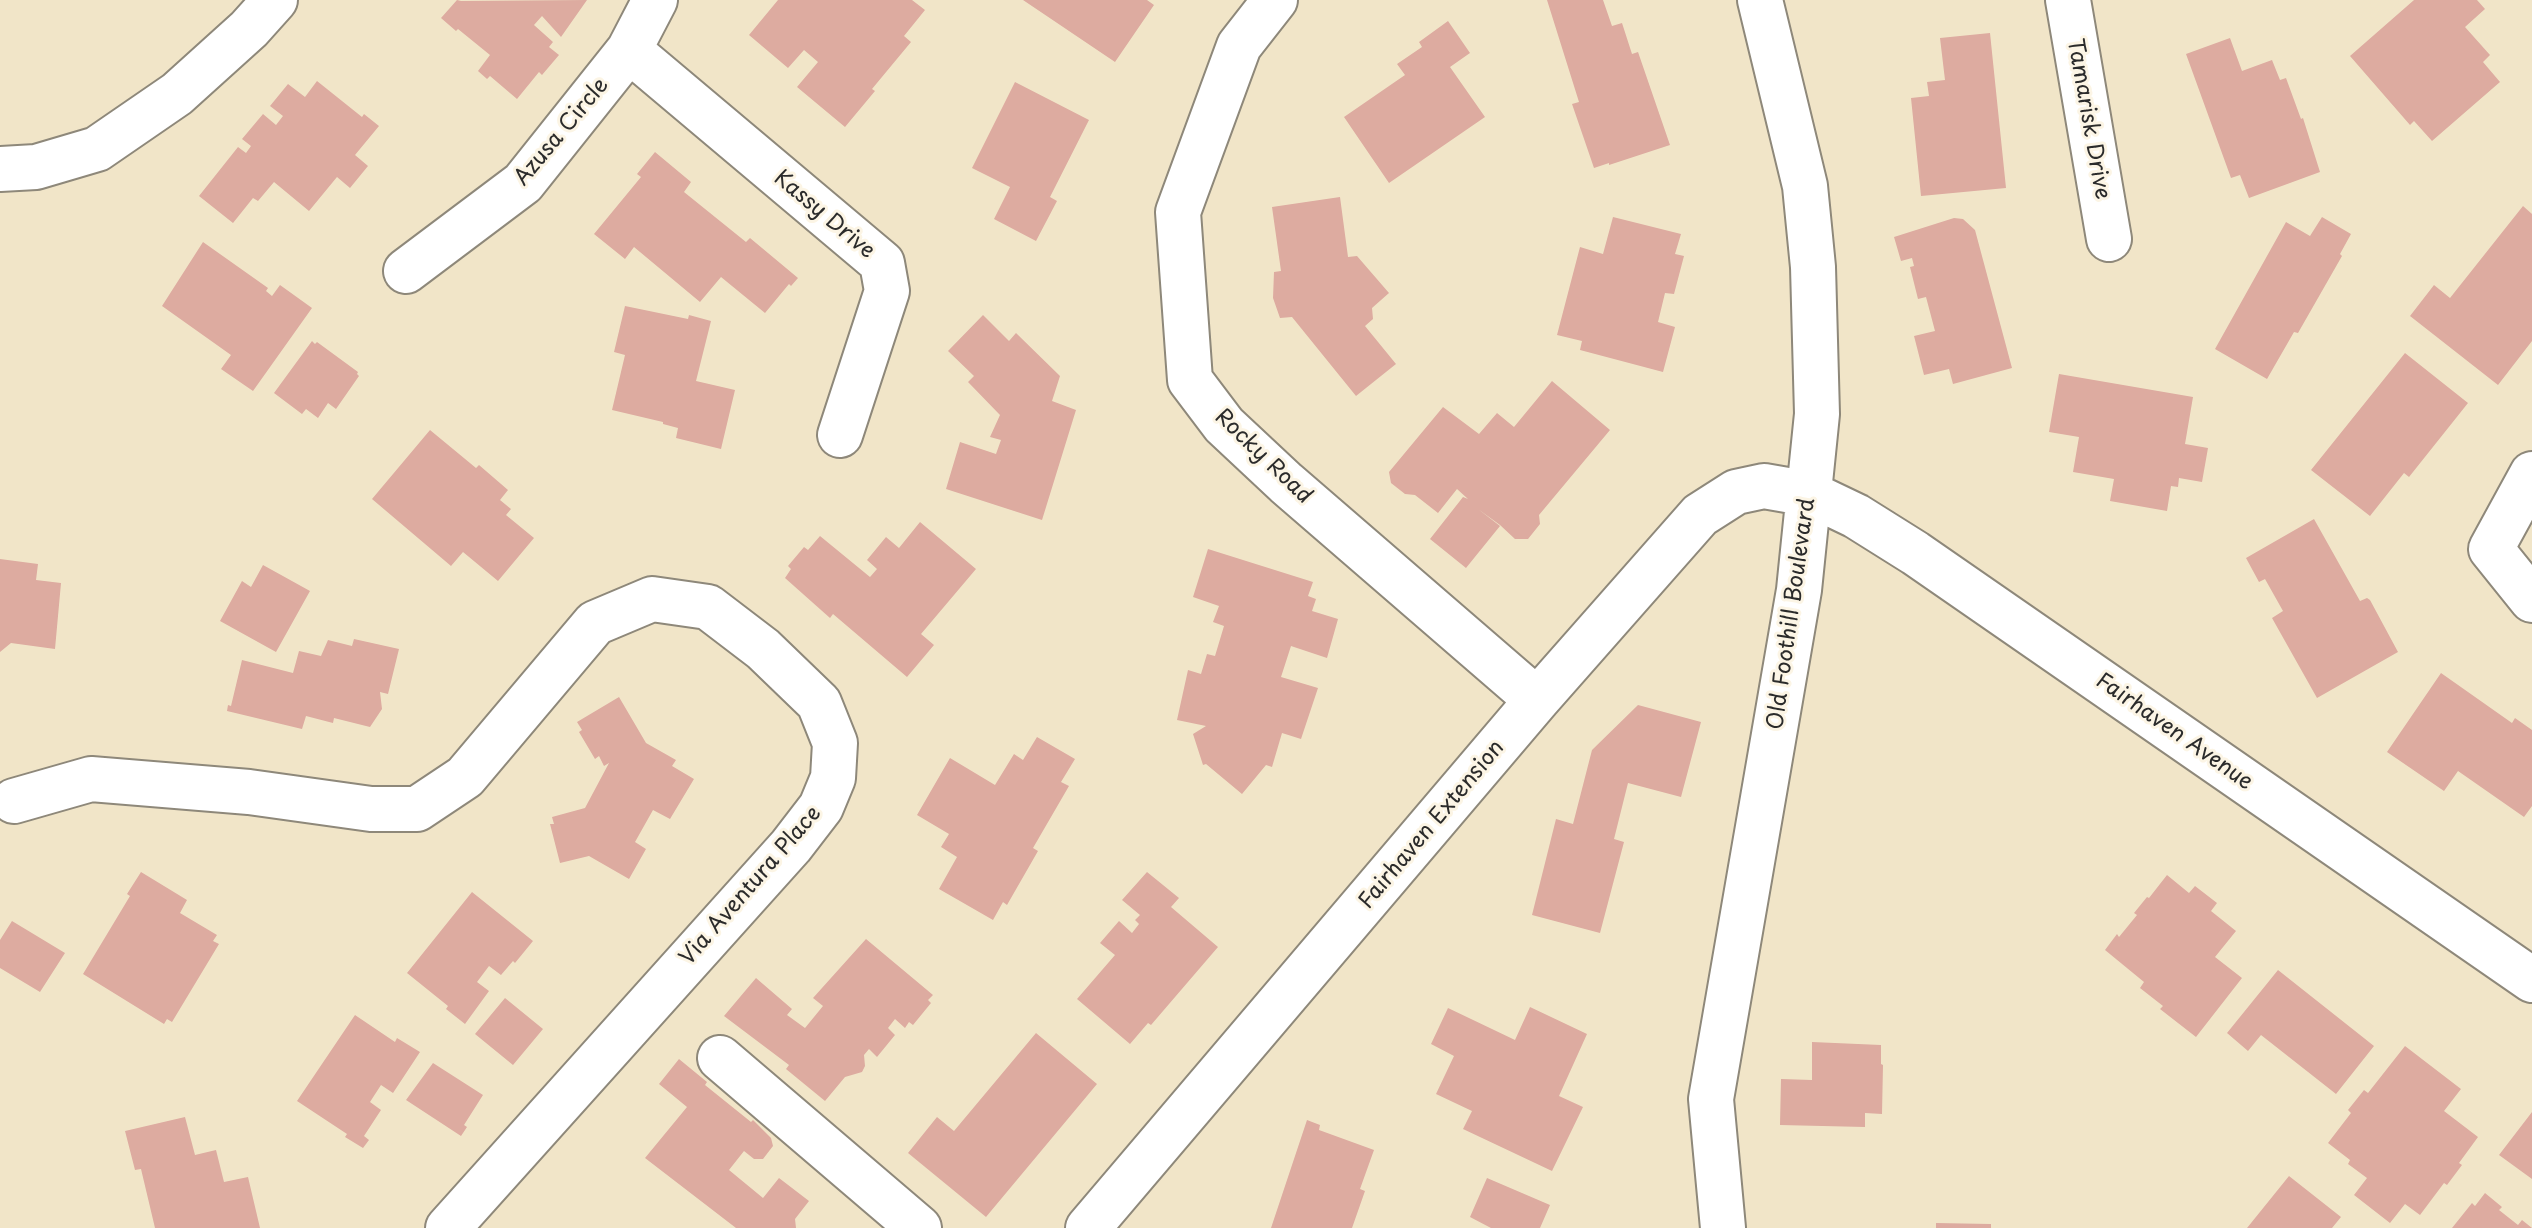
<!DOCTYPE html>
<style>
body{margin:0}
canvas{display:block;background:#f1e5c8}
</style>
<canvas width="2532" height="1228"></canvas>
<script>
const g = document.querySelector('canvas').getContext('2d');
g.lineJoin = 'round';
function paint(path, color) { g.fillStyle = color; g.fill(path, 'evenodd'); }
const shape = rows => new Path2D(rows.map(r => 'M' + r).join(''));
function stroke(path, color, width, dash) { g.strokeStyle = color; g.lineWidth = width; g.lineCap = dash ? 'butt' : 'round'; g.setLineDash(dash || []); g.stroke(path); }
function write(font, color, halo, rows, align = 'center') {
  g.font = font + ' "Playpen Sans",sans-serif'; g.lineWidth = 6; g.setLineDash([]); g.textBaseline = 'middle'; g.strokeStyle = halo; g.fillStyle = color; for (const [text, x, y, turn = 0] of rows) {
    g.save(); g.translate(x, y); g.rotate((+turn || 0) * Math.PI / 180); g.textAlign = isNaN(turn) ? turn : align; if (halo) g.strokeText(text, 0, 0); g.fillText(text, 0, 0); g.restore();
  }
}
const building = shape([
 [457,0,461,1,587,0,561,37,542,16,534,25,553,42,549,47,559,55,542,75,539,72,517,99,490,76,487,79,478,71,490,55,458,29,456,31,441,18],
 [778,0,912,0,925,10,904,36,911,42,872,89,875,91,845,127,797,87,818,62,804,50,788,68,749,35],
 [1023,0,1147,0,1154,5,1115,62],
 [1547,0,1603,0,1612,26,1622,23,1632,54,1638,52,1670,145,1609,165,1609,163,1594,168,1572,104,1579,102],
 [2414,0,2477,0,2485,9,2465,27,2490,55,2483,62,2500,82,2432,141,2414,121,2410,125,2350,56],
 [1448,21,1470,53,1450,67,1485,117,1389,183,1344,117,1405,75,1397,64,1422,47,1419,42],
 [1990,33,2006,188,1921,196,1911,98,1929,96,1927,82,1945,80,1940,38],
 [2230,38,2242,71,2272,60,2280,80,2286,78,2301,119,2303,118,2320,172,2249,198,2240,175,2231,178,2186,54],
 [317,81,362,117,364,114,379,126,355,155,368,166,350,188,337,177,309,211,274,182,258,201,253,198,233,223,199,196,238,147,246,153,251,146,242,139,263,114,276,125,283,116,270,106,288,84,305,97],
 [1015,82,1089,120,1050,197,1057,201,1036,241,994,219,1010,187,972,168],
 [655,152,691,182,684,192,746,242,750,238,798,278,791,286,789,284,765,313,721,277,700,302,634,247,625,259,594,234,641,177,637,174],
 [1340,197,1348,257,1357,256,1389,293,1372,308,1373,319,1365,326,1396,364,1356,396,1292,317,1280,318,1273,298,1274,272,1281,271,1272,207],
 [2523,206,2532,214,2532,341,2498,385,2410,316,2434,285,2450,298],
 [1613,217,1681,234,1675,254,1684,256,1674,294,1665,293,1658,322,1675,327,1663,372,1580,350,1582,341,1557,335,1580,247,1603,254],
 [2322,217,2351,234,2340,254,2342,256,2298,333,2294,332,2267,379,2215,349,2286,222,2310,236],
 [1954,218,1963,219,1975,230,2012,368,1953,384,1949,369,1924,375,1914,336,1935,331,1926,297,1918,299,1910,267,1914,266,1912,258,1901,261,1894,237],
 [203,242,268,288,266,291,272,296,280,285,312,308,253,391,221,369,231,355,162,306],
 [625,306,688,319,689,315,711,321,696,381,735,390,721,449,676,438,678,428,663,424,663,422,612,410,625,355,614,352],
 [983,315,1009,341,1016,333,1060,376,1052,401,1076,410,1042,520,946,489,960,442,996,454,1001,440,990,437,1000,415,968,382,974,376,948,351],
 [312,341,315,344,317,342,358,372,357,374,359,376,336,409,328,403,318,418,306,409,302,414,274,393],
 [2405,353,2468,403,2409,477,2404,473,2370,516,2311,470],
 [2059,374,2193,397,2185,444,2208,448,2202,482,2179,478,2178,487,2171,486,2167,511,2110,501,2114,479,2073,472,2079,437,2049,432],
 [1552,381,1610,430,1539,515,1540,524,1528,539,1515,539,1500,525,1478,509,1500,526,1466,568,1430,539,1463,497,1468,499,1457,489,1438,513,1415,495,1405,494,1391,483,1389,472,1443,407,1479,434,1497,413,1514,427],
 [430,430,476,468,479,465,508,490,500,500,511,509,506,515,534,538,498,581,463,552,451,566,372,499],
 [2314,519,2360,601,2367,598,2370,600,2398,652,2317,698,2272,618,2283,611,2265,579,2259,582,2246,558],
 [920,522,976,569,921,634,934,645,907,677,833,614,830,618,785,578,791,569,788,566,804,547,808,550,820,536,870,577,877,569,867,560,886,537,899,548],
 [1208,549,1313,582,1308,596,1316,599,1312,611,1338,619,1327,658,1291,646,1281,677,1318,688,1301,739,1282,733,1272,767,1266,765,1242,794,1206,764,1203,765,1193,734,1206,726,1177,720,1188,670,1201,674,1207,654,1215,656,1224,626,1213,622,1219,606,1193,597],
 [0,559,38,564,36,580,61,583,55,649,11,643,0,652],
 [263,565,310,591,276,652,220,621,242,581,251,587],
 [354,639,399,649,388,694,380,692,382,709,370,727,334,718,333,723,306,716,302,729,227,711,228,705,231,706,242,660,293,673,299,651,321,656,328,640,352,646],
 [2441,673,2512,723,2515,718,2532,730,2532,806,2524,817,2458,771,2444,791,2387,752],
 [619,697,646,743,676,760,672,766,694,779,670,819,653,810,635,842,646,849,629,879,589,856,560,863,550,824,554,824,552,817,585,808,609,763,604,766,599,756,595,759,579,732,582,730,577,722],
 [1638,705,1701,722,1681,797,1628,783,1614,839,1624,842,1600,933,1532,915,1556,819,1573,824,1592,750],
 [1037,737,1075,759,1061,782,1069,786,1033,848,1038,851,1007,905,1003,902,993,920,939,889,957,857,941,847,949,834,917,815,950,758,995,785,1014,754,1023,760],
 [141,872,187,900,180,913,217,935,213,941,219,944,172,1022,167,1019,164,1024,83,974,130,896,127,894],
 [1147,872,1179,898,1171,907,1218,947,1151,1025,1148,1023,1130,1044,1077,999,1115,955,1100,943,1119,921,1132,933,1139,924,1135,920,1140,915,1122,900],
 [2167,875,2189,893,2195,886,2217,903,2211,911,2236,931,2215,957,2242,978,2196,1037,2160,1009,2163,1006,2140,988,2144,982,2105,950,2117,934,2119,937,2137,915,2134,913,2147,897,2149,898],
 [472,892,533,941,515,963,513,961,501,975,489,966,477,982,489,991,465,1024,446,1009,448,1006,407,973],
 [12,921,65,953,40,992,0,968,0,940],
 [866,939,933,995,928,1000,931,1003,913,1025,909,1022,905,1028,895,1019,888,1028,895,1035,877,1057,869,1049,864,1055,865,1066,862,1072,845,1077,825,1101,786,1069,789,1065,724,1016,756,978,792,1009,787,1015,805,1028,823,1006,813,998],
 [2278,970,2374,1046,2336,1094,2261,1035,2248,1051,2227,1033],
 [505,998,543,1029,513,1065,475,1034],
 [1530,1007,1587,1034,1559,1096,1583,1107,1552,1171,1463,1129,1472,1111,1436,1094,1454,1056,1431,1044,1448,1008,1515,1040],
 [355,1015,395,1042,397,1038,420,1052,393,1093,381,1085,370,1102,381,1110,364,1136,369,1140,363,1148,345,1137,347,1134,297,1101],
 [1036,1033,1097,1084,986,1217,908,1153,937,1117,954,1131],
 [1812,1042,1881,1045,1881,1064,1883,1065,1882,1114,1865,1113,1865,1127,1780,1125,1781,1079,1812,1080],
 [2405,1046,2461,1089,2444,1111,2478,1137,2459,1163,2462,1165,2447,1185,2444,1183,2420,1215,2405,1204,2390,1223,2354,1195,2367,1178,2348,1164,2350,1160,2328,1143,2351,1113,2348,1110,2364,1090,2368,1093],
 [679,1059,707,1082,705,1085,751,1122,753,1120,771,1138,773,1146,763,1159,754,1159,744,1151,729,1170,763,1198,779,1178,809,1201,795,1219,796,1228,736,1228,645,1158,687,1107,659,1084],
 [433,1063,483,1095,464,1125,467,1127,461,1136,406,1100],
 [2532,1112,2532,1179,2499,1155],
 [185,1117,195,1155,216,1150,224,1182,248,1177,260,1228,155,1228,141,1169,135,1170,125,1131],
 [1307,1120,1320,1125,1319,1130,1374,1150,1360,1189,1365,1191,1352,1228,1271,1228],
 [2289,1176,2341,1217,2332,1228,2247,1228],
 [1487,1178,1550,1205,1540,1228,1491,1228,1470,1217],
 [2485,1193,2502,1207,2499,1210,2518,1225,2522,1220,2532,1228,2452,1228,2472,1203,2475,1206],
 [1936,1223,1991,1224,1991,1228,1936,1228]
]);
const minor = shape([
 [1275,0,1239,46,1178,212,1190,380,1224,425,1286,483,1537,700],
 [2068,0,2109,239],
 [629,50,882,263,887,291,840,435],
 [0,169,36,167,97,149,177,94,249,29,275,0],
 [406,271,523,183,629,50,655,0],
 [2532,474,2491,549,2532,600],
 [14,801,91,779,249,792,371,809,417,809,465,777,595,623,652,599,708,607,763,649,819,703,835,743,833,778,821,807,791,846,448,1228],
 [720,1058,919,1228],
 [1088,1228,1537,700,1700,515,1736,492,1764,486,1810,494,1856,516,1915,553,2532,980],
 [1723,1228,1711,1099,1799,590,1817,414,1813,267,1805,186,1760,0]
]);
const streetNames = [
 ["Tamarisk Drive",2088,119,80],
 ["Azusa Circle",562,132,-50],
 ["Kassy Drive",824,215,40],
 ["Rocky Road",1263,457,44],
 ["Old Foothill Boulevard",1792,614,-82],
 ["Fairhaven Avenue",2174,732,35],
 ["Fairhaven Extension",1432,825,-50],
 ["Via Aventura Place",751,886,-49]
];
paint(building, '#ddaba0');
stroke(minor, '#8e887a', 48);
stroke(minor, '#fff', 44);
write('22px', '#2b2b2b', '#fcf5e5', streetNames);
</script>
